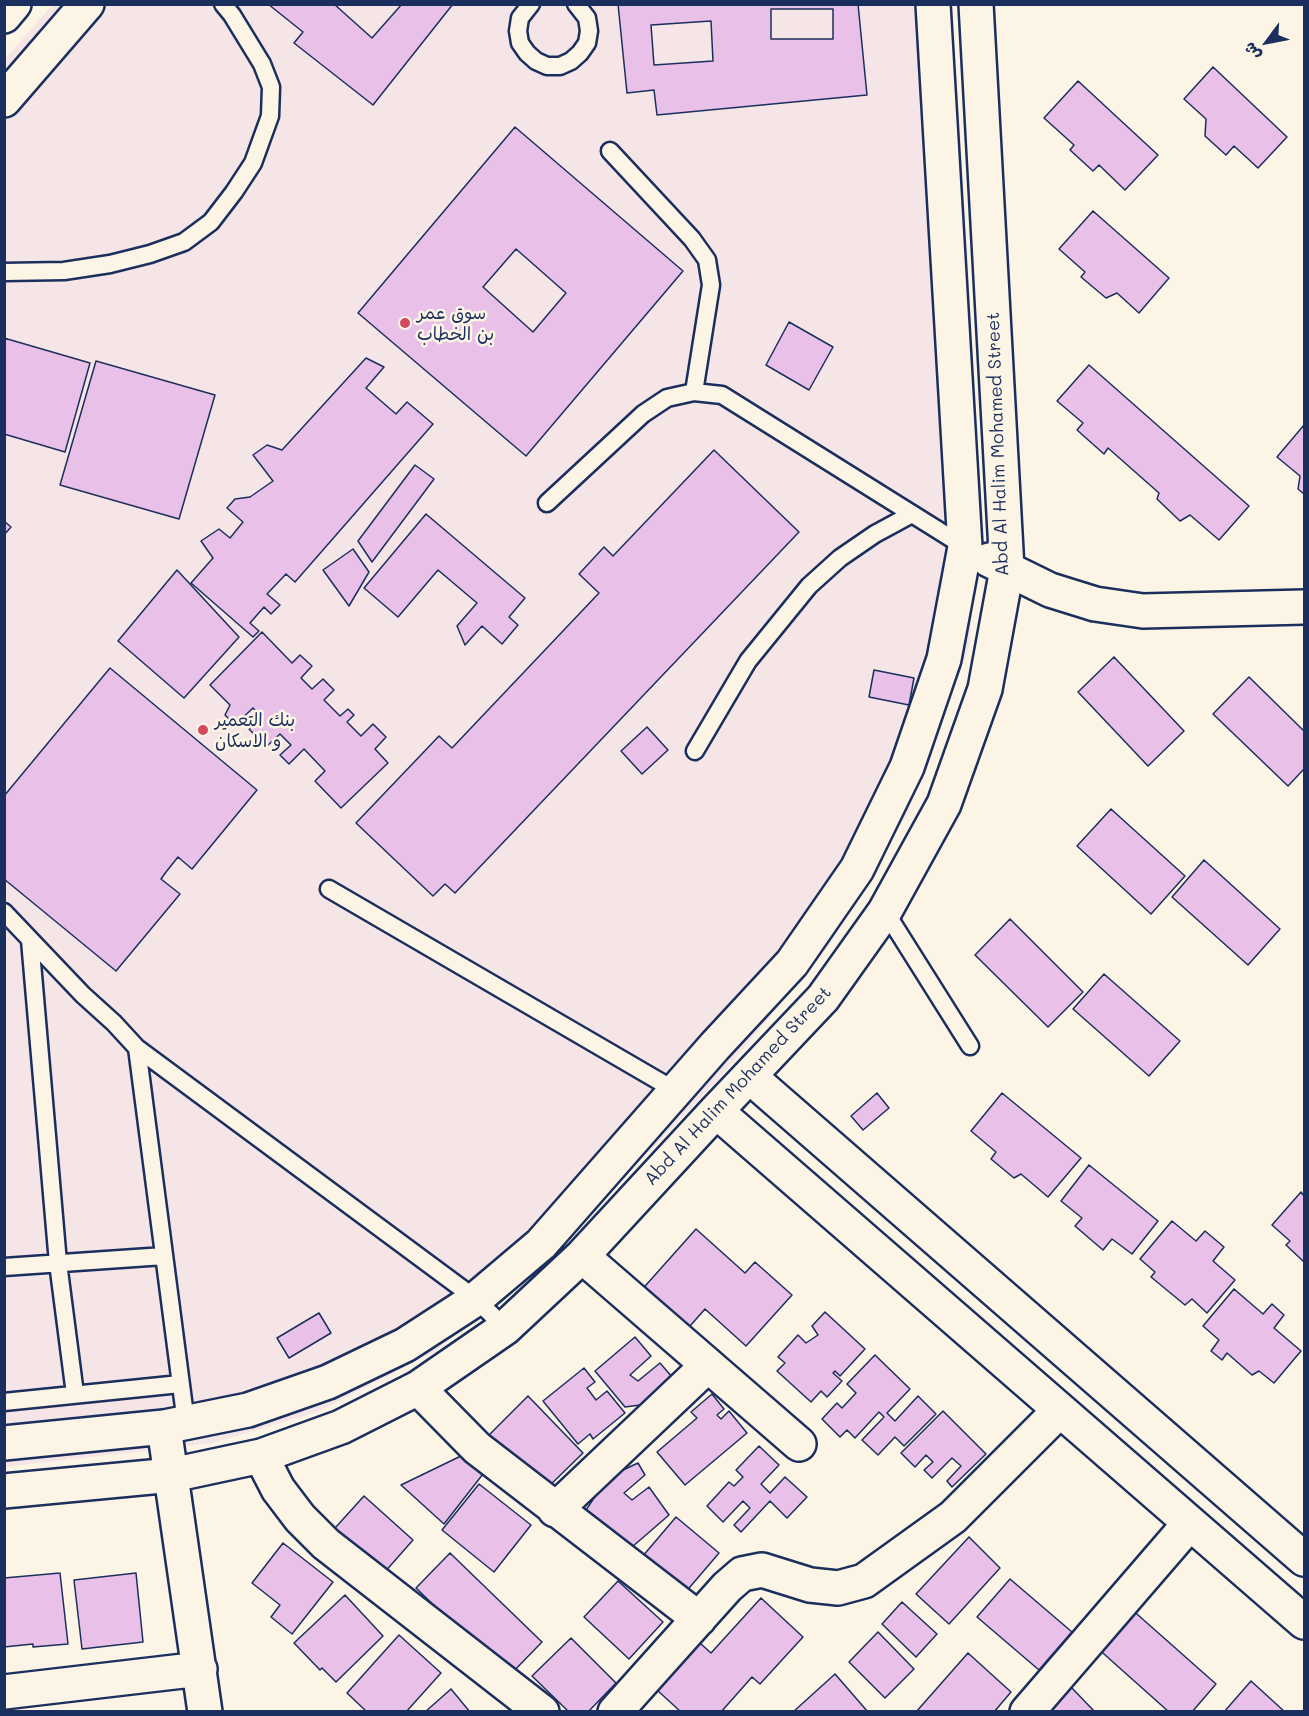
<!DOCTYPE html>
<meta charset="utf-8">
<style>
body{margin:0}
#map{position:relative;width:1309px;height:1716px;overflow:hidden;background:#fcf5e5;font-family:Mali,"Playpen Sans Arabic",sans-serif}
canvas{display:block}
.frame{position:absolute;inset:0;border:6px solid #1b2f5e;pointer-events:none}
.north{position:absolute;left:1237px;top:12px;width:60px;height:60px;-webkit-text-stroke:4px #fcf5e5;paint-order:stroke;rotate:238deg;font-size:16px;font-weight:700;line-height:24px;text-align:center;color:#1b2f5e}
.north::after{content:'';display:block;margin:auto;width:21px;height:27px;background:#1b2f5e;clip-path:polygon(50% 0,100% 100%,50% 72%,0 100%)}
</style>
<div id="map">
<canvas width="1309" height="1716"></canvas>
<div class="frame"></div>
<div class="north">ش</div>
</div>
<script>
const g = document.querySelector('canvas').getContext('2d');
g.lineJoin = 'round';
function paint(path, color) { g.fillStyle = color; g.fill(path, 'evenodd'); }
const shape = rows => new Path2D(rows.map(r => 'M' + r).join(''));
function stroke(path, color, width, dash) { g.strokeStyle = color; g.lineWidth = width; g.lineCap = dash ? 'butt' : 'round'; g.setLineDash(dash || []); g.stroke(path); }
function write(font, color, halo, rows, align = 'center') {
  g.font = font + ' Mali,"Playpen Sans Arabic",sans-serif'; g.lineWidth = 5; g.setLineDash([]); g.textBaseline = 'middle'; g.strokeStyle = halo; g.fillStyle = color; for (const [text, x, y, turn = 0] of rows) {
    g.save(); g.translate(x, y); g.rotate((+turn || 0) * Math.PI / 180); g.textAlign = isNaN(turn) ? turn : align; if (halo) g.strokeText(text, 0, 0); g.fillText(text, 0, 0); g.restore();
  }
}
const built = shape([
 [52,5,952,5,967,241,978,484,970,645,908,812,831,943,719,1078,531,1276,434,1352,317,1412,213,1443,5,1467,5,59]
]);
const building = shape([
 [268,4,334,4,372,38,402,4,453,4,373,105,294,43,303,32,268,4],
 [618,4,858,4,867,95,657,115,654,90,627,93,618,4],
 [771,9,833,9,833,39,771,39,771,9],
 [711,21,713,61,654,65,651,25,711,21],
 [1213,67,1287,137,1258,168,1234,146,1226,155,1205,136,1206,119,1184,99,1213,67],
 [1078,81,1158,155,1125,190,1099,165,1093,171,1070,150,1074,145,1044,118,1078,81],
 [515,127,683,271,526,456,358,313,515,127],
 [516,249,566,293,533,332,483,287,516,249],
 [1093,211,1169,278,1139,313,1117,293,1106,298,1081,277,1085,272,1059,249,1093,211],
 [789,322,833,347,809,390,766,365,789,322],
 [4,338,90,363,65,452,4,434,4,338],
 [366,358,384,367,366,388,396,414,407,402,433,424,295,582,286,574,267,594,280,605,271,614,264,607,250,623,259,631,253,637,191,583,213,558,201,541,219,529,230,538,243,522,227,508,235,499,250,497,273,481,253,455,267,445,282,450,366,358],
 [96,361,215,395,179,519,60,485,96,361],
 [1089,365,1249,506,1219,540,1190,515,1180,521,1157,499,1159,493,1108,448,1104,454,1077,430,1083,423,1057,401,1089,365],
 [1304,425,1304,494,1298,489,1300,476,1277,457,1304,425],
 [714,450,799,532,455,893,445,884,433,896,356,823,439,736,452,748,599,593,579,574,604,547,613,556,714,450],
 [415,465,434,479,372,562,358,541,415,465],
 [426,514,525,598,509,617,518,625,502,644,482,626,465,645,457,626,477,603,438,570,398,617,364,588,426,514],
 [4,521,11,527,4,535,4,521],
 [353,549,369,572,349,606,323,570,353,549],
 [177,570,239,637,184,698,118,641,177,570],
 [262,632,292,663,300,655,312,666,301,678,312,689,323,679,334,690,324,700,340,716,348,709,354,715,347,722,361,736,373,724,386,737,375,749,388,763,341,808,315,781,325,771,304,749,289,764,280,755,291,745,280,734,266,747,249,729,262,717,253,708,235,725,225,715,230,705,210,685,262,632],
 [1114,657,1184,731,1148,766,1078,692,1114,657],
 [110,668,257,790,192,869,178,857,166,872,161,879,180,894,116,971,4,879,4,796,110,668],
 [874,670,914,678,909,705,869,697,874,670],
 [1249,677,1304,731,1304,769,1288,786,1213,714,1249,677],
 [647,727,668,750,642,774,621,751,647,727],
 [1111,809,1185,876,1151,914,1077,846,1111,809],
 [1204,860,1280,929,1248,965,1172,897,1204,860],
 [1010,919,1083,992,1048,1027,975,955,1010,919],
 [1104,974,1180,1041,1149,1076,1073,1009,1104,974],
 [877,1093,889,1108,863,1130,851,1116,877,1093],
 [1002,1093,1081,1158,1048,1197,1021,1174,1014,1178,991,1159,996,1152,971,1131,1002,1093],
 [1089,1165,1158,1221,1132,1254,1112,1239,1103,1250,1075,1226,1082,1218,1061,1201,1089,1165],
 [1301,1192,1304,1196,1304,1262,1286,1245,1290,1241,1272,1225,1301,1192],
 [1172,1221,1196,1241,1205,1231,1224,1247,1213,1261,1235,1280,1207,1313,1192,1299,1185,1305,1151,1277,1155,1272,1140,1259,1172,1221],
 [696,1229,745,1273,755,1262,792,1295,746,1346,705,1309,683,1334,638,1294,696,1229],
 [1234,1289,1263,1314,1272,1304,1284,1315,1274,1328,1301,1351,1274,1383,1259,1371,1252,1375,1227,1353,1222,1360,1211,1351,1219,1340,1203,1326,1234,1289],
 [825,1312,865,1349,840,1376,835,1371,833,1373,842,1381,827,1397,821,1391,811,1402,777,1371,785,1363,778,1357,798,1335,806,1343,818,1335,812,1326,825,1312],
 [319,1313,331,1333,289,1358,277,1338,319,1313],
 [635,1337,651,1356,630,1375,638,1381,660,1363,673,1378,640,1405,625,1407,595,1371,635,1337],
 [875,1355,910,1389,887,1413,895,1421,918,1396,936,1414,904,1446,895,1437,878,1455,862,1440,884,1417,879,1412,855,1438,847,1430,840,1437,822,1419,837,1403,842,1408,856,1393,847,1384,875,1355],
 [584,1368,595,1382,587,1388,596,1400,607,1391,625,1413,593,1439,590,1434,578,1444,543,1401,584,1368],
 [712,1394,724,1409,717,1415,721,1419,729,1411,747,1433,685,1485,657,1452,697,1418,691,1412,712,1394],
 [528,1396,583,1453,543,1492,488,1436,528,1396],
 [943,1411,986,1454,952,1487,947,1481,961,1466,952,1458,932,1478,924,1470,933,1462,926,1455,915,1467,901,1453,943,1411],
 [759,1446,779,1465,761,1484,770,1493,785,1477,807,1497,787,1518,770,1501,741,1532,734,1525,750,1508,743,1501,723,1522,707,1506,729,1482,734,1486,743,1477,736,1470,759,1446],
 [465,1454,483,1474,444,1524,401,1485,465,1454],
 [638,1463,645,1475,624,1493,632,1500,649,1487,669,1515,632,1547,586,1510,608,1477,638,1463],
 [479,1484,531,1525,494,1572,442,1530,479,1484],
 [364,1496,413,1540,376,1582,326,1538,364,1496],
 [676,1517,719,1553,684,1594,642,1557,676,1517],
 [969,1537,1000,1568,949,1624,916,1594,969,1537],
 [283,1543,333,1582,292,1634,271,1617,280,1605,252,1583,283,1543],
 [450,1553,542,1642,508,1677,416,1588,450,1553],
 [60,1573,68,1644,33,1647,33,1644,4,1647,4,1578,60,1573],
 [136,1573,143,1642,82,1649,74,1580,136,1573],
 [1010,1579,1072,1632,1039,1670,977,1617,1010,1579],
 [618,1581,663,1622,629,1659,584,1617,618,1581],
 [345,1595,383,1636,336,1682,322,1668,320,1670,294,1643,345,1595],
 [761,1598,803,1637,760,1684,752,1677,721,1712,681,1712,657,1690,700,1643,711,1653,761,1598],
 [902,1602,937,1634,916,1657,882,1624,902,1602],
 [1129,1607,1216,1684,1192,1712,1169,1712,1095,1646,1129,1607],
 [878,1632,914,1669,885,1698,849,1662,878,1632],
 [399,1635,441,1673,406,1712,367,1712,347,1693,399,1635],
 [571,1638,616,1683,588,1712,569,1712,532,1676,571,1638],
 [968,1653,1011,1692,994,1712,916,1712,968,1653],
 [835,1674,868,1712,793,1712,835,1674],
 [1251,1681,1285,1712,1224,1712,1251,1681],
 [1070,1686,1095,1712,1044,1712,1070,1686],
 [451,1689,470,1712,425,1712,451,1689]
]);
const lane = shape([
 [531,4,520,18,518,31,520,43,527,53,536,61,547,66,560,66,571,61,580,53,587,43,589,31,587,18,576,4],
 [610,151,692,239,707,260,711,285,694,392],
 [4,272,64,271,110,264,150,254,184,242,211,222,234,192,253,163,270,116,271,87,262,64,232,15,223,4],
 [547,503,643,414,667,398,694,392,722,395,965,547],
 [695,751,748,661,809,586,840,558,875,534,912,514],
 [329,889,676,1091],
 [885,911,970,1046],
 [4,912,83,995,114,1023,137,1048,186,1423],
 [30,940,58,1263,75,1394],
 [137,1048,476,1299,505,1328],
 [4,1267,164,1256],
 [4,1402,180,1384]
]);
const street = shape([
 [989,560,1050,590,1095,604,1143,611,1304,607],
 [749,1076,1304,1559],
 [716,1111,1304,1622],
 [582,1256,799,1444],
 [418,1388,477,1448,699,1619],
 [164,1427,205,1712],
 [4,1443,164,1427,248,1410,328,1382,405,1345,476,1299,541,1244,715,1046,792,963,857,869,907,767,944,659,965,547,933,4],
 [261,1456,278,1489,300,1518,326,1544,542,1712],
 [4,1491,172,1475,261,1456,341,1427,418,1388,505,1328,582,1256,716,1111,823,998,885,911,944,804,985,689,1007,569,976,4],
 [555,1510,708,1365],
 [4,1692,200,1669],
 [615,1712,727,1587,742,1574,762,1570,810,1585,838,1588,864,1581,953,1517,1060,1410],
 [1027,1712,1190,1523]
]);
const secondary = shape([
 [4,16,14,4],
 [4,100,87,4]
]);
const markers = [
 [405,323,6,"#d1495b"],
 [203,730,6,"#d1495b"]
];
const poiNames = [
 ["سوق عمر",417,313],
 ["بن الخطاب",417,334],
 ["بنك التعمير",215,720],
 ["و الاسكان",215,741]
];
const streetNames = [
 ["Abd Al Halim Mohamed Street",998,444,-92],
 ["Abd Al Halim Mohamed Street",738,1086,-47]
];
paint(built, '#f6e5e6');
paint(building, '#e8c0e8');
stroke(building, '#1b2f5e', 1.5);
stroke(lane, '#1b2f5e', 21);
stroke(street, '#1b2f5e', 38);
stroke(secondary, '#1b2f5e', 38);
stroke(lane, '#fcf5e5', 16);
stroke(street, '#fcf5e5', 33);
stroke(secondary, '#fcf5e5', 33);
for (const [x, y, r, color] of markers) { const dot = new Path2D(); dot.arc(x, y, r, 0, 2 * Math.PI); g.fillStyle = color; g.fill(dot); stroke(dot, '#fcf5e5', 2); }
write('18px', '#1b2f5e', '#fcf5e5', poiNames, 'left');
write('18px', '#1b2f5e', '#fcf5e5', streetNames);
</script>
